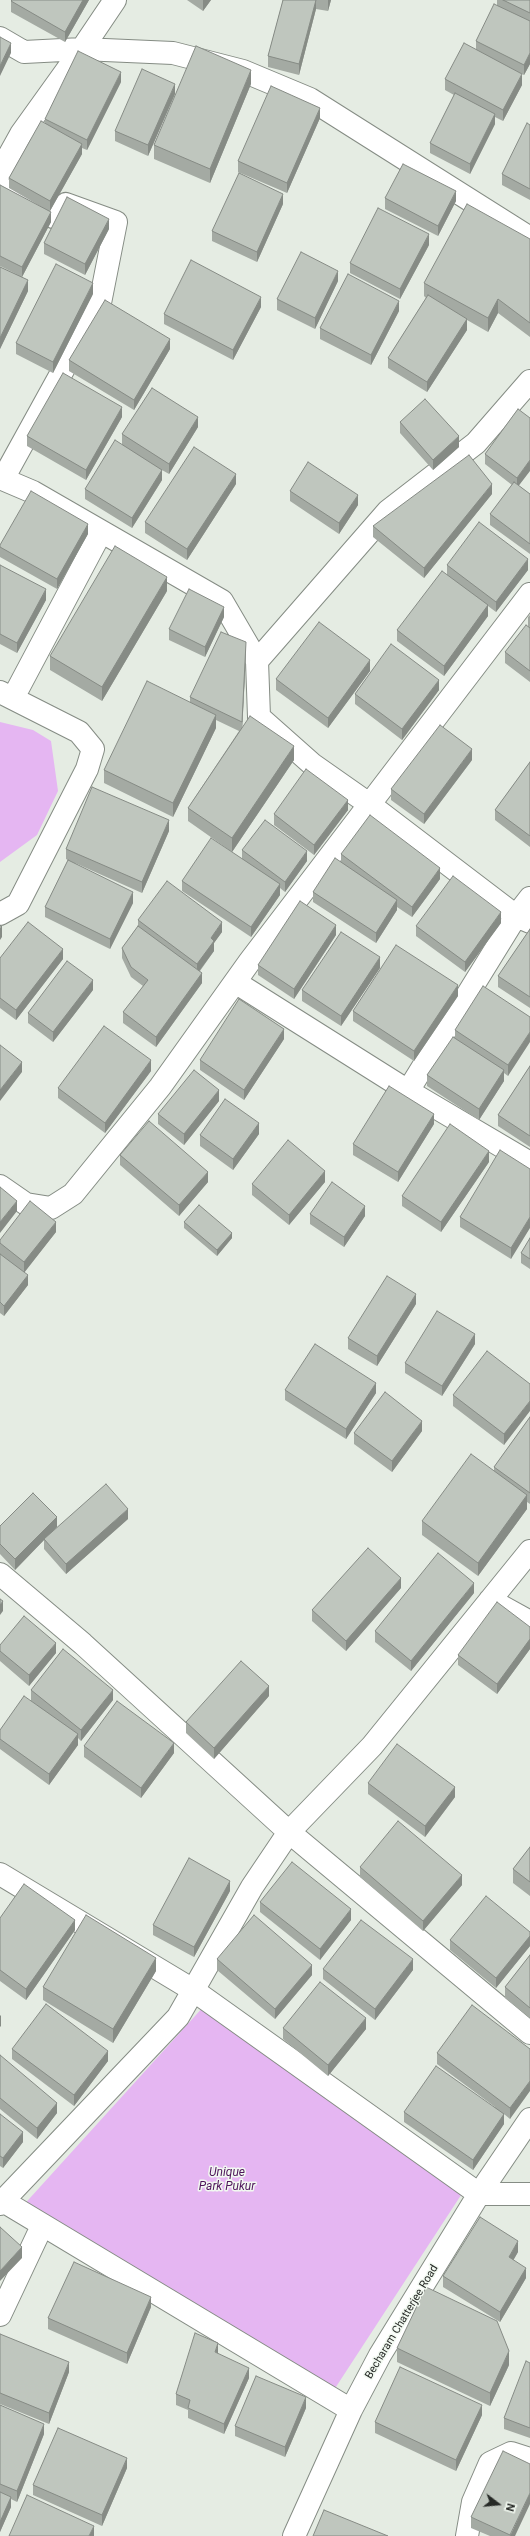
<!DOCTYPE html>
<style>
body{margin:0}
#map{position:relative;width:530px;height:2536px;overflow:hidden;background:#e5ece3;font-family:Roboto,sans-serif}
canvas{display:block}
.north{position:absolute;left:478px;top:2484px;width:40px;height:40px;-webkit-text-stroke:3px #f2f9f1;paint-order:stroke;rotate:106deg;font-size:11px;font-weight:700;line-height:16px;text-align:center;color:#262926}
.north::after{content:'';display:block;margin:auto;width:14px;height:18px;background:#262926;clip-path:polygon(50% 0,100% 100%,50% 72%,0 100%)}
</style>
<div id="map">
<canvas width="530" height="2536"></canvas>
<div class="north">N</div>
</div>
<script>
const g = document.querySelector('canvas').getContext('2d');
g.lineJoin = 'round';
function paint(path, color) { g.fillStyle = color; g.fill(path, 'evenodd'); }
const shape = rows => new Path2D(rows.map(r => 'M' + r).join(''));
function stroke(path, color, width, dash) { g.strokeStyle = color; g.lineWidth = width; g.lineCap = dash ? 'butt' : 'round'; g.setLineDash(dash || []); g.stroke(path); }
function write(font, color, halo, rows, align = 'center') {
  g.font = font + ' Roboto,sans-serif'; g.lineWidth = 3; g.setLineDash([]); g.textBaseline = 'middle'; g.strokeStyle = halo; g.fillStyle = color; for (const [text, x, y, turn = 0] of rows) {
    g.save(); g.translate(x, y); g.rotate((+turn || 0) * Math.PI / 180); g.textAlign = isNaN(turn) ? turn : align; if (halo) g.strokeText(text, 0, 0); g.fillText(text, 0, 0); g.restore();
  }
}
const water = shape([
 [0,722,33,730,51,741,58,791,37,835,0,862],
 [205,2005,465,2189,332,2393,20,2209]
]);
const minor = shape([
 [115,0,82,49,173,53,243,71,310,99,530,238],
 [0,38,24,52,82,49,21,134,0,172],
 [0,187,53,217,66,204,116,222,100,303,3,479],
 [0,478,33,492,222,601,257,661,388,511,476,443,530,381],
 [257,661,259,717,312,764,369,804,516,916,530,922],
 [0,692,79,732,93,749,87,769,18,904,0,914],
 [13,698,101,532],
 [530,898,516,916,408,1091,530,1163],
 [235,982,408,1091],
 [0,1186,26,1204,51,1208,73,1194,160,1087,250,961,530,594],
 [0,1574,83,1644,289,1832,530,2033],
 [490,1600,530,1622],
 [0,1874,193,1990,479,2194,530,2194],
 [3,2201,351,2410],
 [0,2204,178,2017,252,1887,289,1832,372,1746,530,1551],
 [0,2315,42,2226],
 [294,2536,351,2410,380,2355,479,2194,530,2119],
 [467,2536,473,2502,490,2463,511,2453,530,2459]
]);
const wall = shape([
 [89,0,65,42,11,12,11,1],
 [187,0,211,0,203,11],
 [283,0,331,0,328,11,316,9,299,75,268,67,268,56],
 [497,0,530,0,530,64,524,75,505,66,522,85,503,121,495,117,495,124,470,174,430,153,430,143,454,95,445,90,445,79,476,50,476,41,497,5],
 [121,82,87,150,82,148,82,154,50,211,51,222,22,277,28,291,0,349,0,267,20,276,0,266,0,185,45,209,9,188,9,178,45,123,45,119],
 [251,84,210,183,154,159,154,145],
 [175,94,148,156,115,141,115,131],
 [320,118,287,193,238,172,238,161],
 [530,125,530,200,502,185,502,174],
 [385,198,456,201,438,236,385,209],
 [283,204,257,262,212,241,212,231],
 [109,229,85,275,44,254,44,243],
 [530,239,530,337,498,313,488,332,467,320,467,330,427,392,388,368,388,358,426,298,424,296,424,283],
 [429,245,400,299,350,273,350,263],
 [338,281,315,329,277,310,277,299],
 [93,294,53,373,16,354,16,343],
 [261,307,233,360,164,324,164,314],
 [399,311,371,365,320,339,320,328],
 [170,349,134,410,69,371,69,360],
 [518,409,519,486,530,494,530,554,490,525,490,514,512,485,485,464,485,454],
 [122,417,86,480,27,446,27,436],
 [400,422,459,447,433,470,400,433],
 [198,427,169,474,162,470,162,480,132,528,85,499,85,489,122,445,122,434],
 [236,484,187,560,145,533,145,522],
 [290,491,358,505,339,534,290,501],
 [492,494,424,578,373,537,373,526],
 [88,534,57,589,0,557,0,545],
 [0,565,46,600,17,653,0,644],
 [447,565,528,570,496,612,488,606,488,616,444,676,397,641,397,630,447,575],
 [167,591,102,701,50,670,50,656],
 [530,615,530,682,505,663,505,652,528,627,528,617],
 [224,617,205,657,169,640,169,629],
 [246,653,242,727,294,760,232,852,188,821,188,808,239,731,216,720,216,728,173,817,104,783,104,770,190,702,190,697],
 [370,671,328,728,276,690,276,679],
 [439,690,402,740,355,704,355,694],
 [472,760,424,824,391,800,391,789],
 [530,762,530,847,495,820,495,810],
 [348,810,314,855,274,825,274,814],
 [169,831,142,893,75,863,133,903,110,949,45,917,45,907,68,860,66,859,66,849],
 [242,850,307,861,285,892,280,888,280,895,251,937,182,891,182,881,242,859],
 [341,854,440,879,412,917,397,907,397,910,376,943,313,902,313,892,341,863],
 [138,920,222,932,214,943,214,951,200,971,202,983,156,1047,123,1023,123,1012,143,986,131,977,122,958,122,948,138,926],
 [501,923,465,972,416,936,416,926],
 [530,929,530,1008,498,987,498,976],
 [336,935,294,999,258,975,258,965],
 [0,958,63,959,16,1020,0,1008],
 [380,968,341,1026,302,1001,302,990],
 [93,990,53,1042,28,1023,28,1013],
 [458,996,414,1061,353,1021,353,1011],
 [530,1017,508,1076,504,1073,504,1081,479,1120,427,1086,427,1075,455,1038,455,1030],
 [284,1039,244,1100,200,1070,200,1060],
 [530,1066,530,1147,498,1126,498,1115],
 [151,1071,105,1133,58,1098,58,1088],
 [219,1101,184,1145,158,1124,158,1114],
 [434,1124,398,1182,353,1155,353,1144],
 [259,1134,233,1170,200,1146,200,1135],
 [120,1155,208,1182,179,1216,120,1165],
 [489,1162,441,1232,402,1206,402,1196],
 [530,1169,511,1259,460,1227,460,1217],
 [325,1182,289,1225,252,1195,252,1184],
 [310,1214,365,1216,344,1247,310,1224],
 [184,1222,232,1238,217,1256,184,1228],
 [56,1232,24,1272,28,1285,4,1316,0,1313,0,1240],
 [530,1238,530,1269,521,1263,521,1253],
 [416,1304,377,1366,348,1349,348,1338],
 [475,1344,442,1396,405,1373,405,1363],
 [530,1384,504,1445,453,1406,453,1395],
 [285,1390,376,1393,346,1439,285,1400],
 [530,1417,530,1504,527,1502,527,1509,478,1576,422,1535,422,1521,494,1471,494,1467],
 [422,1431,392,1472,354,1444,354,1433],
 [128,1519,66,1574,44,1549,44,1540,15,1570,0,1554,0,1526,57,1527,52,1532],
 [401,1588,346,1651,312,1621,312,1610],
 [474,1593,411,1671,375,1642,375,1631],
 [530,1627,530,1649,497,1694,458,1665,458,1655],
 [0,1645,56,1653,29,1686,0,1661],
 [31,1690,113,1700,81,1741,78,1738,78,1745,49,1785,0,1749,0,1730,38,1706,31,1701],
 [269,1696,214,1759,186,1733,186,1722],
 [84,1746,174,1753,141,1798,84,1757],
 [368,1783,455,1797,425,1837,368,1794],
 [530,1847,530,1896,513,1883,513,1869],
 [360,1867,462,1885,423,1931,360,1877],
 [230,1891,194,1957,153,1935,153,1925],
 [260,1902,351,1920,320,1960,260,1912],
 [0,1918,75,1930,26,2000,0,1981],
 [530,1932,530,1946,496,1988,450,1950,450,1940],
 [530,1955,530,2018,505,1998,505,1987],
 [217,1959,312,1975,275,2019,217,1970],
 [323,1969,413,1970,375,2020,323,1979],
 [156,1971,113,2043,43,2000,43,1987],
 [283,2028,366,2029,328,2076,283,2039],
 [12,2049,108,2061,74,2106,12,2059],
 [530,2049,510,2119,504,2114,504,2124,473,2170,404,2122,404,2112,495,2107,437,2064,437,2053],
 [0,2055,57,2113,37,2139,0,2109],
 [0,2114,23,2142,3,2168,0,2166],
 [518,2252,513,2260,526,2278,500,2322,443,2287,443,2276],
 [151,2307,127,2364,48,2329,48,2318],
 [0,2334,69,2372,49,2424,0,2404],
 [397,2348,509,2365,490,2406,397,2362],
 [218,2354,249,2378,224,2434,188,2418,188,2410,176,2405,176,2394],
 [530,2363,530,2438,504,2429,504,2418],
 [0,2405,44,2434,17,2502,11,2499,11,2507,0,2532],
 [306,2408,285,2457,235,2436,235,2426],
 [482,2415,456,2471,375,2433,375,2422],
 [127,2468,102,2526,33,2495,33,2485],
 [471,2517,515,2536,490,2536,471,2528]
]);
const shadedWall = shape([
 [83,0,89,0,65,42,65,32],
 [203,0,211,0,203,11],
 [316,0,316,9,299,75,299,64],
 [328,0,331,0,328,11],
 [11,43,11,53,0,76,0,66],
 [530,53,530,64,524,75,524,65],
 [251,70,251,84,210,183,210,169],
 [121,72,121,82,87,150,87,140],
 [522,74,522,85,503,121,503,110],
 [175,84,175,94,148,156,148,145],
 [320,108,320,118,287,193,287,183],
 [495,114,495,124,470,174,470,164],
 [82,144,82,154,50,211,50,201],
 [456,191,456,201,438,236,438,226],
 [283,194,283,204,257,262,257,252],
 [51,212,51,222,22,277,22,267],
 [109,219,109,229,85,275,85,264],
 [429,234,429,245,400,299,400,289],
 [338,271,338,281,315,329,315,318],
 [28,280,28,291,0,349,0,338],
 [93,283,93,294,53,373,53,362],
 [261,297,261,307,233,360,233,350],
 [498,299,498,313,488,332,488,318],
 [399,301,399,311,371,365,371,355],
 [467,319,467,330,427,392,427,382],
 [170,339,170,349,134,410,134,400],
 [122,407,122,417,86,480,86,470],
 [198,417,198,427,169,474,169,464],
 [459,436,459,447,433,470,433,460],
 [530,460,530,471,517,488,517,478],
 [162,470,162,480,132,528,132,518],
 [236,474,236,484,187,560,187,549],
 [492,484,492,494,424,578,424,568],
 [358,495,358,505,339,534,339,523],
 [88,524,88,534,57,589,57,579],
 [528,559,528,570,496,612,496,602],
 [167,577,167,591,102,701,102,687],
 [46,589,46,600,17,653,17,643],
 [488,605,488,616,444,676,444,666],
 [224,607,224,617,205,657,205,647],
 [246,642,246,653,242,733,242,722],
 [370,660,370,671,328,728,328,718],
 [439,680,439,690,402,740,402,729],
 [216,715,216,728,173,817,173,803],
 [294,746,294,760,232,852,232,838],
 [472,749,472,760,424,824,424,814],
 [348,800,348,810,314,855,314,845],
 [169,820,169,831,142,893,142,882],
 [307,851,307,861,285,892,285,882],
 [440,868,440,879,412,917,412,907],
 [280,884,280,895,251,937,251,927],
 [133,892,133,903,110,949,110,939],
 [397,900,397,910,376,943,376,933],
 [501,912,501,923,465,972,465,962],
 [222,922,222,932,214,943,214,951,197,974,197,964,211,938],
 [336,925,336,935,294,999,294,989],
 [2,927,2,937,0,940,0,929],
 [63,949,63,959,16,1020,16,1010],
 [380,957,380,968,341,1026,341,1016],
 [202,973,202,983,156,1047,156,1037],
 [93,980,93,990,53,1042,53,1032],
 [458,985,458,996,414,1061,414,1051],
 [284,1029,284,1039,244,1100,244,1090],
 [530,1032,530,1042,508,1076,508,1065],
 [151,1060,151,1071,105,1133,105,1123],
 [22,1062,22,1072,0,1101,0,1090],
 [504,1070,504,1081,479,1120,479,1109],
 [219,1090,219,1101,184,1145,184,1134],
 [434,1114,434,1124,398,1182,398,1172],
 [259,1123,259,1134,233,1170,233,1159],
 [489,1151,489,1162,441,1232,441,1222],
 [325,1171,325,1182,289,1225,289,1215],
 [208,1172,208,1182,179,1216,179,1205],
 [17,1201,17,1211,0,1233,0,1222],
 [365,1206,365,1216,344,1247,344,1237],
 [530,1217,530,1228,511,1259,511,1248],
 [56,1222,56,1232,24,1273,24,1262],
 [232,1233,232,1238,217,1256,217,1250],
 [28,1275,28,1285,4,1316,4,1306],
 [416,1294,416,1304,377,1366,377,1356],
 [475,1334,475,1344,442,1396,442,1386],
 [376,1383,376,1393,346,1439,346,1429],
 [530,1401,530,1411,504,1445,504,1434],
 [422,1421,422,1431,392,1472,392,1461],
 [527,1495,527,1509,478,1576,478,1563],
 [128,1509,128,1519,66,1574,66,1564],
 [57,1517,57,1527,45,1539,44,1539,44,1540,15,1570,15,1559],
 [401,1578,401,1588,346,1651,346,1641],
 [474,1583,474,1593,411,1671,411,1661],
 [3,1601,3,1611,0,1615,0,1605],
 [530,1639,530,1649,497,1694,497,1684],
 [56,1643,56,1653,29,1686,29,1675],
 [269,1686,269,1696,214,1759,214,1748],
 [113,1690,113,1700,81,1741,81,1730],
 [78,1734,78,1745,49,1785,49,1774],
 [174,1743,174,1753,141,1798,141,1788],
 [455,1787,455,1797,425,1837,425,1826],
 [462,1875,462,1885,423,1931,423,1921],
 [230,1881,230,1891,194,1957,194,1947],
 [351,1909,351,1920,320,1960,320,1949],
 [75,1920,75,1930,26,2000,26,1989],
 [530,1936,530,1946,496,1988,496,1978],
 [156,1958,156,1971,113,2043,113,2029],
 [413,1959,413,1970,375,2020,375,2009],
 [312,1965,312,1975,275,2019,275,2009],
 [1,2015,1,2026,0,2027,0,2016],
 [366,2018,366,2029,328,2076,328,2065],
 [108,2051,108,2061,74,2106,74,2095],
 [530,2081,530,2091,510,2119,510,2108],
 [57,2103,57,2113,37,2139,37,2128],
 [504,2114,504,2124,473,2170,473,2160],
 [23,2132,23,2142,3,2168,3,2158],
 [518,2241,518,2252,509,2268,509,2257],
 [22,2247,22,2258,0,2281,0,2271],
 [526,2268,526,2278,500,2322,500,2312],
 [151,2297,151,2307,127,2364,127,2353],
 [218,2343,218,2354,215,2352],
 [509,2351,509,2365,490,2406,490,2393],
 [69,2362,69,2372,49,2424,49,2413],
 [249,2368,249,2378,224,2434,224,2424],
 [306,2397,306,2408,285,2457,285,2447],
 [482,2405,482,2415,456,2471,456,2460],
 [44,2424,44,2434,17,2502,17,2491],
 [127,2458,127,2468,102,2526,102,2515],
 [530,2493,530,2504,515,2536,510,2536],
 [11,2497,11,2507,0,2532,0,2522],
 [94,2526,94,2536,89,2536]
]);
const building = shape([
 [12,0,83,0,65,32,11,1,12,0],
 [283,0,316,0,299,64,268,56,283,0],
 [503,0,530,0,530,13,503,0],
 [494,4,530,21,530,53,524,65,476,41,494,4],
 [0,37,11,43,0,66,0,37],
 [464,43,522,74,503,110,445,79,464,43],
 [196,46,251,70,210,169,154,145,196,46],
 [78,51,121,72,87,140,45,119,78,51],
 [142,69,175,84,148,145,115,131,142,69],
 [271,86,320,108,287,183,238,161,271,86],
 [455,93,495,114,470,164,430,143,455,93],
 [41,121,82,144,50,201,9,178,41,121],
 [527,123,530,125,530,189,502,174,527,123],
 [403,164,456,191,438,226,385,198,403,164],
 [239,173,283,194,257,252,212,231,239,173],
 [0,185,51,212,22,267,0,256,0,185],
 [67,197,109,219,85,264,44,243,67,197],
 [467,204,530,239,530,323,498,299,488,318,424,283,467,204],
 [378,208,429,234,400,289,350,263,378,208],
 [301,252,338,271,315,318,277,299,301,252],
 [191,260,261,297,233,350,164,314,191,260],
 [56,264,93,283,53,362,16,343,56,264],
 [0,267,28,280,0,338,0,267],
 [348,274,399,301,371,355,320,328,348,274],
 [428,295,467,319,427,382,388,358,428,295],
 [105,300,170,339,134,400,69,360,105,300],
 [63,373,122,407,86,470,27,436,63,373],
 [152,388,198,417,169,464,122,434,152,388],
 [425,399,459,436,433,460,400,422,425,399],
 [518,409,530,418,530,460,517,478,485,454,518,409],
 [115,440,162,470,132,518,85,489,115,440],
 [194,447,236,474,187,549,145,522,194,447],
 [469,455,492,484,424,568,373,526,469,455],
 [308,462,358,495,339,523,290,491,308,462],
 [514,482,530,494,530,544,490,514,514,482],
 [31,491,88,524,57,579,0,547,0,545,31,491],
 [479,522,528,559,496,602,447,565,479,522],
 [115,546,167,577,102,687,50,656,115,546],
 [0,565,46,589,17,643,0,634,0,565],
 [442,571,488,605,444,666,397,630,442,571],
 [189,589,224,607,205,647,169,629,189,589],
 [319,622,370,660,328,718,276,679,319,622],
 [526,625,530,628,530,671,505,652,526,625],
 [221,632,246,642,242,722,190,697,221,632],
 [391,644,439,680,402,729,355,694,391,644],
 [147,681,216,715,173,803,104,770,147,681],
 [250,716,294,746,232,838,188,808,250,716],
 [440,725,472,749,424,814,391,789,440,725],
 [530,762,530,836,495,810,530,762],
 [306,769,348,800,314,845,274,814,306,769],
 [92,787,169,820,142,882,66,849,92,787],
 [370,815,440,868,412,907,341,854,370,815],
 [265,820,307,851,285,882,242,850,265,820],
 [211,838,280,884,251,927,182,881,211,838],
 [335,858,397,900,376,933,313,892,335,858],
 [68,860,133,892,110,939,45,907,68,860],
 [453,876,501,912,465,962,416,926,453,876],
 [167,881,222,922,211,938,214,941,197,964,138,920,167,881],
 [300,901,336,925,294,989,258,965,300,901],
 [28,922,63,949,16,1010,0,998,0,958,28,922],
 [0,925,2,927,0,929,0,925],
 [138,926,202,973,156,1037,123,1012,148,980,131,967,122,948,138,926],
 [530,929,530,997,498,976,530,929],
 [341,932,380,957,341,1016,302,990,341,932],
 [396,945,458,985,414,1051,353,1011,396,945],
 [67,961,93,980,53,1032,28,1013,67,961],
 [483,986,530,1017,530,1032,508,1065,455,1030,483,986],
 [239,999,284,1029,244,1090,200,1060,239,999],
 [104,1026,151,1060,105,1123,58,1088,104,1026],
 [453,1037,504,1070,479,1109,427,1075,453,1037],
 [0,1045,22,1062,0,1090,0,1045],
 [530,1066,530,1136,498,1115,530,1066],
 [194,1070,219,1090,184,1134,158,1114,194,1070],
 [389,1086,434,1114,398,1172,353,1144,389,1086],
 [225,1099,259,1123,233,1159,200,1135,225,1099],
 [149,1121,208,1172,179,1205,120,1155,149,1121],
 [450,1124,489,1151,441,1222,402,1196,450,1124],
 [288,1140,325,1171,289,1215,252,1184,288,1140],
 [500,1150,530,1169,530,1217,511,1248,460,1217,500,1150],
 [332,1182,365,1206,344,1237,310,1214,332,1182],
 [0,1187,17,1201,0,1222,0,1187],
 [30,1201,56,1222,24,1262,0,1243,0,1240,30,1201],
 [199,1205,232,1233,217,1250,184,1222,199,1205],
 [530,1238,530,1259,521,1253,530,1238],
 [0,1254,28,1275,4,1306,0,1302,0,1254],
 [387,1276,416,1294,377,1356,348,1338,387,1276],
 [437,1311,475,1334,442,1386,405,1363,437,1311],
 [315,1344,376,1383,346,1429,285,1390,315,1344],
 [487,1351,530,1384,530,1401,504,1434,453,1395,487,1351],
 [385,1392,422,1421,392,1461,354,1433,385,1392],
 [530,1417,530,1493,494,1467,530,1417],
 [471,1454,527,1495,478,1563,422,1521,471,1454],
 [106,1484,128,1509,66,1564,44,1539,106,1484],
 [33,1493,57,1517,15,1559,0,1544,0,1526,33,1493],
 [368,1548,401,1578,346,1641,312,1610,368,1548],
 [438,1553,474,1583,411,1661,375,1631,438,1553],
 [0,1599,3,1601,0,1605,0,1599],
 [497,1602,530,1627,530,1639,497,1684,458,1655,497,1602],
 [24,1616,56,1643,29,1675,0,1651,0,1645,24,1616],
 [63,1649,113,1690,81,1730,31,1690,63,1649],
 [241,1661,269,1686,214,1748,186,1722,241,1661],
 [24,1696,78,1734,49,1774,0,1739,0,1730,24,1696],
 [117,1701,174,1743,141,1788,84,1746,117,1701],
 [397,1744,455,1787,425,1826,368,1783,397,1744],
 [398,1821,462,1875,423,1921,360,1867,398,1821],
 [530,1847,530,1882,513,1869,530,1847],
 [189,1858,230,1881,194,1947,153,1925,189,1858],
 [292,1862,351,1909,320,1949,260,1902,292,1862],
 [24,1884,75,1920,26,1989,0,1970,0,1918,24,1884],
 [486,1896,530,1932,530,1936,496,1978,450,1940,486,1896],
 [86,1915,156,1958,113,2029,43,1987,86,1915],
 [254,1915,312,1965,275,2009,217,1959,254,1915],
 [361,1920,413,1959,375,2009,323,1969,361,1920],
 [530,1955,530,2008,505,1987,530,1955],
 [320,1982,366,2018,328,2065,283,2028,320,1982],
 [46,2004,108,2051,74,2095,12,2049,46,2004],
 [472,2005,530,2049,530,2081,510,2108,437,2053,472,2005],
 [0,2055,57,2103,37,2128,0,2098,0,2055],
 [436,2066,504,2114,473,2160,404,2112,436,2066],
 [0,2114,23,2132,3,2158,0,2156,0,2114],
 [480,2217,518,2241,509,2257,526,2268,500,2312,443,2276,480,2217],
 [0,2227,22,2247,0,2271,0,2227],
 [74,2262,151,2297,127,2353,48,2318,74,2262],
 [426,2287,497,2321,509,2351,490,2393,397,2348,426,2287],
 [195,2333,218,2343,215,2352,249,2368,224,2424,188,2408,190,2400,176,2394,195,2333],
 [0,2334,69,2362,49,2413,0,2393,0,2334],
 [526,2361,530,2363,530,2428,504,2418,526,2361],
 [400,2367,482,2405,456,2460,375,2422,400,2367],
 [256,2376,306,2397,285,2447,235,2426,256,2376],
 [0,2405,44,2424,17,2491,0,2484,0,2405],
 [58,2428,127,2458,102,2515,33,2485,58,2428],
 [503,2451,530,2464,530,2493,510,2535,471,2517,503,2451],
 [0,2492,11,2497,0,2522,0,2492],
 [27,2495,94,2526,89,2536,9,2536,27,2495],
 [324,2510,388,2536,313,2536,324,2510]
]);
const streetNames = [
 ["Becharam Chatterjee Road",402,2322,-59]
];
const waterNames = [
 ["Unique",227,2173],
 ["Park Pukur",227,2187]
];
paint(water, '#e5b6f2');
stroke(minor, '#858c84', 24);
stroke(minor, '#fff', 22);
paint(wall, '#a4aaa3');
paint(shadedWall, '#868b85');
paint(building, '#bfc6be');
stroke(building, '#868b85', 1);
write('11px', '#262926', '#f2f9f1', streetNames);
write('italic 12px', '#4e155b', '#f2f9f1', waterNames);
</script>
